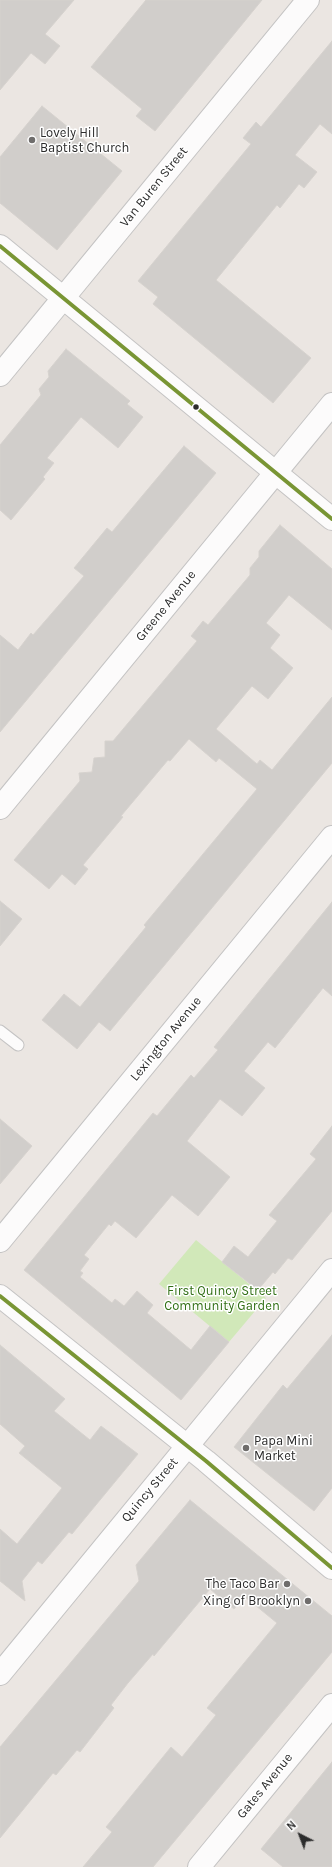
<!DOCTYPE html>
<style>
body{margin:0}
#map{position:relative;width:332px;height:1867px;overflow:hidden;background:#ebe6e2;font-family:Karla,sans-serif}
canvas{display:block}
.north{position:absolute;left:280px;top:1815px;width:40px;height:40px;-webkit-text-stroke:3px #fff;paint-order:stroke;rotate:318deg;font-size:11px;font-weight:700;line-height:16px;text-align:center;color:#2c2c2c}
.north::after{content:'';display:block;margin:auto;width:14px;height:18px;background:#2c2c2c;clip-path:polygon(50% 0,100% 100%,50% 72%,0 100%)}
</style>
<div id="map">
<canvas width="332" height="1867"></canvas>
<div class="north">N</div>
</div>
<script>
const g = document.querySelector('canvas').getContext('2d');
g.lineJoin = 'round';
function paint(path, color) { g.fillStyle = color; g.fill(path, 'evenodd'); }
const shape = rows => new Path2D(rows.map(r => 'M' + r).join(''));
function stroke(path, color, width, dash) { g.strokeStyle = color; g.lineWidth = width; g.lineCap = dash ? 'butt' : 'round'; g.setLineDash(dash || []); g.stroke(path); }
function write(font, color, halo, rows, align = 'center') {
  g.font = font + ' Karla,sans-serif'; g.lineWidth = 3; g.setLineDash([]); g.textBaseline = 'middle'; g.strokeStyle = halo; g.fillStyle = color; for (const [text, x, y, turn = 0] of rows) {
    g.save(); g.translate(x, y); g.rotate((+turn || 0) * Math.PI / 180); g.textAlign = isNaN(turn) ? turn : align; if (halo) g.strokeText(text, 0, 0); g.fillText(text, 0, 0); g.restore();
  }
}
const green = shape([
 [196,1240,266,1298,229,1342,159,1284]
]);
const building = shape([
 [0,0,74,0,45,34,60,46,45,64,31,53,0,90,0,0],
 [146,0,262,0,155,131,136,116,142,109,91,67,146,0],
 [332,41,332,134,320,124,295,155,317,172,304,188,299,184,280,208,277,205,216,280,311,358,273,403,153,304,158,297,138,281,251,144,243,138,256,122,261,127,332,41],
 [42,106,122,171,57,250,0,203,0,157,42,106],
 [66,349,130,401,127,404,143,417,118,448,81,417,47,458,54,463,43,477,45,479,11,520,0,510,0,445,41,395,39,389,49,377,48,371,66,349],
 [184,446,216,473,0,732,0,635,18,650,31,633,33,635,84,576,74,568,107,528,112,532,184,446],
 [280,525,332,569,332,630,289,595,266,623,280,635,270,648,293,668,268,699,252,686,216,729,257,764,260,760,272,770,332,697,332,763,110,1031,99,1022,77,1049,42,1020,64,994,80,1007,146,927,144,925,257,789,219,758,216,762,189,739,170,761,168,760,121,816,123,817,83,865,88,869,75,885,62,874,49,889,14,860,80,781,79,773,92,772,94,758,105,757,105,741,113,741,197,641,191,636,203,621,208,625,250,575,250,568,259,557,259,551,280,525],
 [0,901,22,919,0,946,0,901],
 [332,902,332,996,323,988,275,1048,268,1042,244,1071,265,1088,242,1116,220,1099,187,1141,230,1177,198,1216,172,1195,136,1238,115,1221,111,1226,109,1224,84,1255,89,1259,80,1271,83,1273,80,1277,112,1303,115,1299,124,1306,137,1291,153,1305,147,1313,191,1350,210,1326,229,1342,181,1400,24,1270,153,1113,157,1116,191,1075,194,1078,218,1050,214,1047,332,902],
 [0,1119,32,1146,0,1184,0,1119],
 [332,1126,332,1211,292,1260,288,1258,275,1274,273,1272,258,1290,222,1262,234,1246,248,1257,264,1237,277,1221,269,1215,316,1159,310,1154,332,1126],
 [332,1335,332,1488,314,1511,234,1447,283,1385,287,1389,332,1335],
 [0,1345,65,1399,54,1411,90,1440,101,1426,138,1454,72,1534,69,1532,42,1564,38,1561,22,1581,25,1601,0,1581,0,1529,17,1544,62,1488,19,1453,25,1446,0,1424,0,1345],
 [190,1500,332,1616,332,1652,153,1867,83,1867,112,1832,106,1827,171,1747,182,1757,216,1715,207,1708,277,1623,244,1596,234,1609,210,1589,154,1656,153,1654,128,1683,111,1705,114,1708,80,1752,77,1750,56,1775,53,1773,0,1838,0,1747,139,1581,136,1565,190,1500],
 [332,1762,332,1867,283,1867,261,1849,332,1762]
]);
const lane = shape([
 [0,1031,18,1045]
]);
const street = shape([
 [0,246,332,519],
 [0,375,308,0],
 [0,808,332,404],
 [0,1241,332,837],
 [0,1296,206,1461,332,1568],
 [0,1674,332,1270],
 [199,1867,332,1705]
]);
const bus1 = shape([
 [0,246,332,519],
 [0,1296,206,1461,332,1568]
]);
const markers = [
 [32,140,4,"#6f6d6c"],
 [196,407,3.5,"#2c2c2c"],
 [246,1448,4,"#6f6d6c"],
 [287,1584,4,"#6f6d6c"],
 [308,1601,4,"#6f6d6c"]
];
const poiNames = [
 ["Lovely Hill",40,133],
 ["Baptist Church",40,148],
 ["Papa Mini",254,1441],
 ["Market",254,1456],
 ["The Taco Bar",279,1584,"right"],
 ["Xing of Brooklyn",300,1601,"right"]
];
const streetNames = [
 ["Van Buren Street",154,187,-51],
 ["Greene Avenue",166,606,-51],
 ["Lexington Avenue",166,1039,-51],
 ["Quincy Street",150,1490,-50],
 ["Gates Avenue",265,1786,-51]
];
const parkNames = [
 ["First Quincy Street",222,1291],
 ["Community Garden",222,1306]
];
paint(green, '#d1e8b9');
paint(building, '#d1cecb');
stroke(building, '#d6d2ce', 1);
stroke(lane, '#c4c3c3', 13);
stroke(street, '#c4c3c3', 24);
stroke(lane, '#fcfbfb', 11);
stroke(street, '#fcfbfb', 22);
stroke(bus1, '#799534', 4);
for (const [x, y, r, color] of markers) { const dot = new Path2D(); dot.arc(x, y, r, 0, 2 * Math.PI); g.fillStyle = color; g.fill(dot); stroke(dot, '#fff', 1.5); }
write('13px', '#2c2c2c', '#fff', poiNames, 'left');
write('13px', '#2c2c2c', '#fff', streetNames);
write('13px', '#327016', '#fff', parkNames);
</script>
